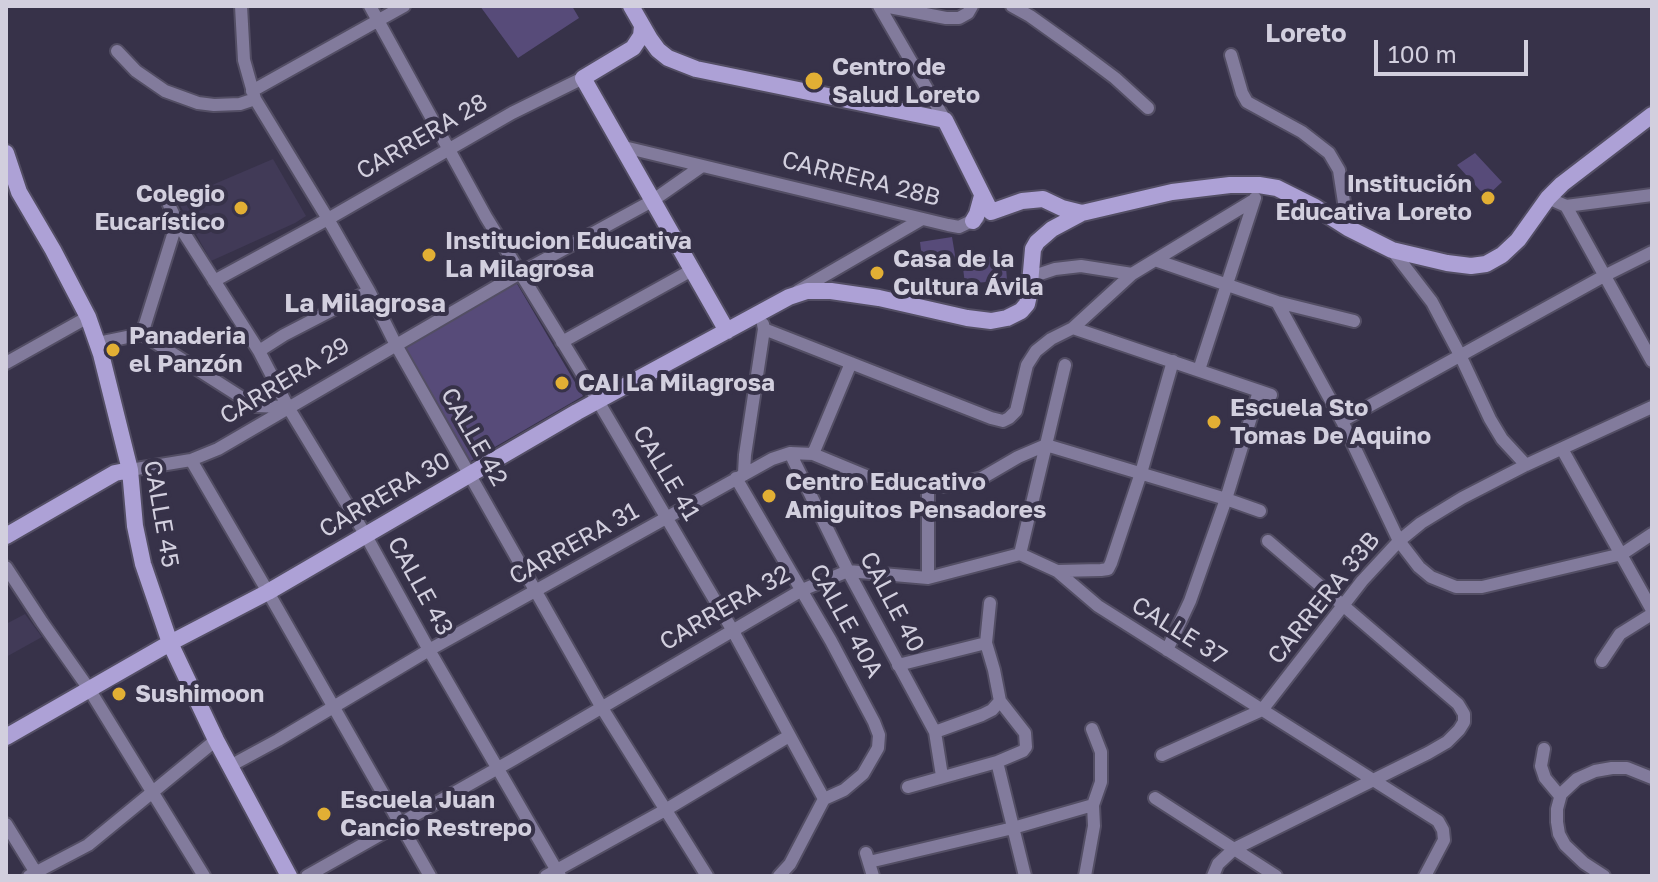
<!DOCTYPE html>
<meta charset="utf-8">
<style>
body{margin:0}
#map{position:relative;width:1658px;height:882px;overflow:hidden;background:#373249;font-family:"Golos Text",sans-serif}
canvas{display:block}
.frame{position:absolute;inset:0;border:8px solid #d2cfde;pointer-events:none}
.scale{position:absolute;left:1374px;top:40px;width:154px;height:36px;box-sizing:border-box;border:4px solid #d2cfde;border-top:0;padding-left:10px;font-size:24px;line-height:28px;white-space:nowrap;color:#d2cfde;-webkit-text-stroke:6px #373249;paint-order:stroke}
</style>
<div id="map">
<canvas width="1658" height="882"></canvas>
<div class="frame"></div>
<div class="scale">100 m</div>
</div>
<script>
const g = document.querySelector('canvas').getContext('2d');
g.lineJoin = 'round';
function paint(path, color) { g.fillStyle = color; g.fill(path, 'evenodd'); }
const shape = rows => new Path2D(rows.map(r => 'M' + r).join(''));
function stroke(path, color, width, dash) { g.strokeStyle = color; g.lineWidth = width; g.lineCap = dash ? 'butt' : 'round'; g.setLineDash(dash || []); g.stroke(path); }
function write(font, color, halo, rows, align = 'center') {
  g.font = font + ' "Golos Text",sans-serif'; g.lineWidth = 8; g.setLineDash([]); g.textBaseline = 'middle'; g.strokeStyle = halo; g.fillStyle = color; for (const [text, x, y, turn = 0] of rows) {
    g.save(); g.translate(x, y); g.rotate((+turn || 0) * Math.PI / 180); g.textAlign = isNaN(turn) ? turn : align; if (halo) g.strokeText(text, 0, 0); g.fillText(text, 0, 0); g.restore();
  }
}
const built = shape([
 [273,159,306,216,295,223,211,261,177,200],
 [25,614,42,637,6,657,6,624]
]);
const green = shape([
 [480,6,572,6,579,18,518,58],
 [1475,153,1502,182,1486,197,1457,165],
 [952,237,956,261,923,266,920,242],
 [1005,255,1007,280,965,284,962,260],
 [516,282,583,396,469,462,402,348]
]);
const street = shape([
 [241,6,244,60,255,99,328,219,369,291,396,345,602,708,707,876],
 [370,6,486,217,578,367,733,631,824,799],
 [879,6,945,120],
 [884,6,946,18,959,18,968,13,972,6],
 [1012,6,1030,16,1079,51,1115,78,1148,108],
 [117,51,136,71,165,91,198,103,214,105,240,104,255,99],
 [1231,55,1242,93,1247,102,1302,132,1329,153,1339,170,1348,228],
 [252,91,404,6],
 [624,147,948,225,959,227,978,218],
 [165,196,177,222,259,351,288,407,365,534,429,650,560,876],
 [1548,198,1566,206,1652,361],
 [1566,206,1652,195],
 [1392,250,1432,302,1460,355,1490,419,1502,439,1526,465],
 [1155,260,1277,302,1354,321],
 [1031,277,1055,269,1081,266,1132,274],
 [214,281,328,219,512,113,583,78],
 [798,291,922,219],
 [1277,302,1342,421,1399,541,1419,567,1431,577,1456,587,1482,587,1622,554,1652,534],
 [1073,328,1271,395],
 [764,329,991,418,1003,421,1009,418,1016,411,1027,365,1036,351,1051,339,1073,328,1132,274,1254,200],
 [142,334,255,406,288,407],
 [142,334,177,222],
 [562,342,692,270],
 [98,343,142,334],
 [259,351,284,335,369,291],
 [6,363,88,317],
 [1199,370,1255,198],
 [1342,421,1604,276,1652,252],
 [1046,445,1226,499,1260,511],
 [1562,449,1652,610],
 [790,453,848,571,935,732,942,776],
 [813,454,851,363],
 [191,460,268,592,430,876],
 [130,470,191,460,218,449,520,273,652,201,702,166],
 [744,473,745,455,764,329,763,324],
 [736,478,831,641,874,722,879,735,878,748,863,774,844,790,824,799,790,864,779,876],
 [928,486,928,578],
 [1020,554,1057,571,1098,606,1438,821,1443,830,1444,840,1425,876],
 [1020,554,1065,365],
 [6,567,42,622,89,689,204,876],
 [1057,571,1101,570,1108,569,1111,563,1141,473,1173,361],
 [1167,650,1190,601,1226,499,1259,391],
 [1602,661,1620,634,1652,614],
 [898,665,986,643],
 [935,732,982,715,992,710,1000,701],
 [1544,749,1541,766,1545,778,1560,796],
 [1162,755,1262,710,1362,581,1399,541,1421,523,1462,498,1526,465,1652,407],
 [997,762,1025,876],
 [230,766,278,740,429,650,772,459,790,453,813,454,871,478,928,486,951,486,982,478,1018,457,1046,445],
 [908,787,997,762,1023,751,1026,747,1025,733,1000,701,994,670,986,643,990,603],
 [1155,798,1276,876],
 [6,824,38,876],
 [866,853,873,876],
 [869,862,1013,828,1093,805],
 [29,876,88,845,216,740],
 [307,876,514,759,802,590,848,571,928,578,1020,554],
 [546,876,667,809,789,736],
 [1085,876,1094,826,1093,805,1101,782,1101,752,1092,729],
 [1213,876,1218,864,1234,849,1428,753,1447,742,1459,730,1464,722,1464,714,1458,704,1268,541],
 [1604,876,1584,863,1565,845,1559,834,1557,822,1557,809,1561,794,1577,779,1595,771,1612,768,1627,768,1652,778]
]);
const secondary = shape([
 [631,6,650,39,658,50,668,58,696,69,945,120,991,212,1022,201,1043,199,1062,208,1082,213],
 [642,26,641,36,633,48,583,78,727,331],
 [6,153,19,192,53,250,88,317,101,354,130,470,135,526,143,564,170,643,216,740,289,876],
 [973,221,977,214,982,196],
 [6,536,115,473,130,470],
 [6,737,170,643,268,592,577,412,789,297,807,291,831,291,879,298,967,318,991,321,1007,318,1021,311,1027,304,1029,295,1033,249,1037,242,1052,229,1082,213,1172,192,1230,185,1259,185,1277,188,1315,207,1348,228,1392,250,1447,263,1471,266,1486,264,1502,255,1518,240,1548,198,1562,184,1652,115]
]);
const markers = [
 [814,81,10,"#e2af34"],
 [1488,198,8,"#e2af34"],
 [241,208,8,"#e2af34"],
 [429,255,8,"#e2af34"],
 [877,273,8,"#e2af34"],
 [113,350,8,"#e2af34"],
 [562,383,8,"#e2af34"],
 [1214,422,8,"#e2af34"],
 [769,496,8,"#e2af34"],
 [119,694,8,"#e2af34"],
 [324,814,8,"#e2af34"]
];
const poiNames = [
 ["Centro de",832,67],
 ["Salud Loreto",832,95],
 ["Institución",1472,184,"right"],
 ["Educativa Loreto",1472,212,"right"],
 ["Colegio",225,194,"right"],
 ["Eucarístico",225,222,"right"],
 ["Institucion Educativa",445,241],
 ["La Milagrosa",445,269],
 ["Casa de la",893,259],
 ["Cultura Ávila",893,287],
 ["Panaderia",129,336],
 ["el Panzón",129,364],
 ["CAI La Milagrosa",578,383],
 ["Escuela Sto",1230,408],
 ["Tomas De Aquino",1230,436],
 ["Centro Educativo",785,482],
 ["Amiguitos Pensadores",785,510],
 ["Sushimoon",135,694],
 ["Escuela Juan",340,800],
 ["Cancio Restrepo",340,828]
];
const streetNames = [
 ["CARRERA 28",422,137,-30],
 ["CARRERA 28B",861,179,14],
 ["CARRERA 29",285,381,-31],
 ["CALLE 42",474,437,60],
 ["CALLE 41",666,473,59],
 ["CARRERA 30",385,495,-30],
 ["CALLE 45",161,514,80],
 ["CARRERA 31",574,544,-29],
 ["CALLE 43",420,586,61],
 ["CARRERA 33B",1324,598,-51],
 ["CALLE 40",892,602,62],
 ["CARRERA 32",725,608,-30],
 ["CALLE 40A",846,621,61],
 ["CALLE 37",1179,631,32]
];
const neighbourhoodNames = [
 ["Loreto",1306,34],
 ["La Milagrosa",365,304]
];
paint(built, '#413a57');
paint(green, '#574b79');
stroke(street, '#534e64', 16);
stroke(secondary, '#534e64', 20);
stroke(street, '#827b9c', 12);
stroke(secondary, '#ada1d6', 16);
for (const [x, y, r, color] of markers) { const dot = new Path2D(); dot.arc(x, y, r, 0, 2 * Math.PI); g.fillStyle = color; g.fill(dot); stroke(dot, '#373249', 3); }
write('bold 24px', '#d2cfde', '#373249', poiNames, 'left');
write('24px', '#d2cfde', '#373249', streetNames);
write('bold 26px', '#d2cfde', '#373249', neighbourhoodNames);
</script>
